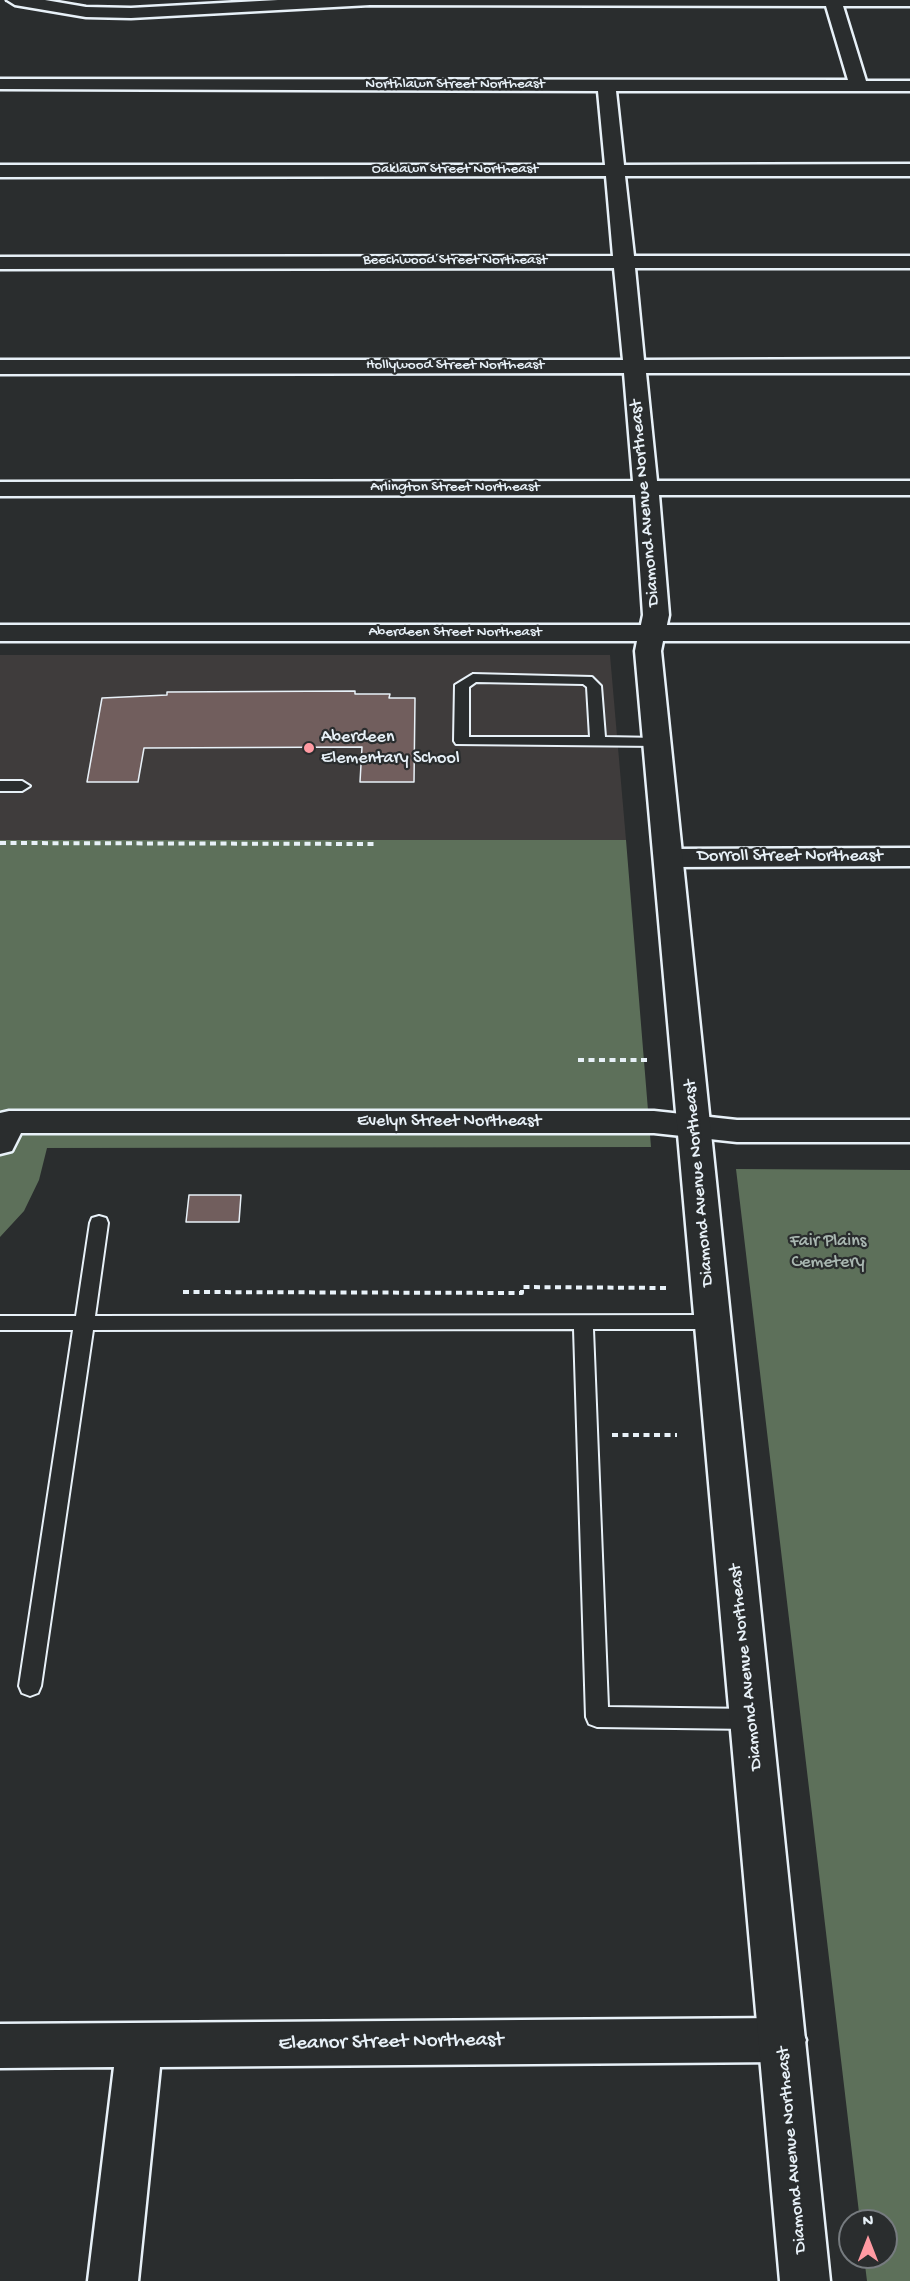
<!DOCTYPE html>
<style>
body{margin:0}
#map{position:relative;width:910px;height:2281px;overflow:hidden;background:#2a2d2e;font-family:"Gochi Hand",sans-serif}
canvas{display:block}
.north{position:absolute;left:838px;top:2209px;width:60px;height:60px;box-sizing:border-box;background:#2a2d2e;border:2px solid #767b7f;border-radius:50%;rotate:0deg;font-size:16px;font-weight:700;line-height:24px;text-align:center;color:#e8f1f8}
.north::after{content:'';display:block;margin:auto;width:21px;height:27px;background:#ff9aa2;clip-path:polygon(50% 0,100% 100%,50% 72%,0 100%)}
</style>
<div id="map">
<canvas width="910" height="2281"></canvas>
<div class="north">N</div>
</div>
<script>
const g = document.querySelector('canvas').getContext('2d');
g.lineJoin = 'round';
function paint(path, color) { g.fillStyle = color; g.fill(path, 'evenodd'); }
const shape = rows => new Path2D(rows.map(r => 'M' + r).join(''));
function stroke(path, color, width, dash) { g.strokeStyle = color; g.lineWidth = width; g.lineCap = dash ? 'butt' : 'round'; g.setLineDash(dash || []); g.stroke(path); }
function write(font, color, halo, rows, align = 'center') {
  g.font = font + ' "Gochi Hand",sans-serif'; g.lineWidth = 4.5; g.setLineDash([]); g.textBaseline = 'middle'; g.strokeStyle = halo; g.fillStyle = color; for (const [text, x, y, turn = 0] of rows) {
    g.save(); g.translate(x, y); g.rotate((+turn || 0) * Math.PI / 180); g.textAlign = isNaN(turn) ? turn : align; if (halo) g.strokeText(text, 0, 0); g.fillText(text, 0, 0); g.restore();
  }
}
const built = shape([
 [0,655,610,655,626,840,0,840]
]);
const green = shape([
 [0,840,626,840,651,1147,47,1148,39,1180,24,1211,0,1237],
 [736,1169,910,1170,910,2281,867,2281,864,2257,886,2257,886,2221,860,2221]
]);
const building = shape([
 [355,691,355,694,390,694,389,698,415,698,414,782,360,782,362,747,144,748,138,782,87,782,102,698,167,695,167,692,355,691],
 [189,1195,241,1195,239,1222,186,1222,189,1195]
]);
const path = shape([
 [0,843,378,844],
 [578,1060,649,1060],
 [183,1292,522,1293,522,1287,666,1288],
 [612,1435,677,1435]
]);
const lane = shape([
 [473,674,592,677,601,686,605,737,658,738,665,742,658,746,456,744,454,741,455,685,473,674],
 [476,682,583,684,587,687,590,737,469,737,469,687,476,682],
 [0,781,22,781,30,786,22,791,0,791,0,781],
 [99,1216,106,1218,108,1223,95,1316,713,1315,720,1317,723,1322,720,1327,713,1329,593,1329,608,1707,752,1709,760,1712,763,1719,760,1726,752,1729,597,1727,589,1724,586,1717,574,1329,93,1330,41,1686,38,1693,30,1696,22,1693,19,1686,73,1330,0,1330,0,1316,76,1316,90,1223,92,1218,99,1216]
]);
const street = shape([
 [7,0,45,0,86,7,131,8,278,0,910,0,910,6,843,6,866,81,910,81,910,91,616,91,624,165,910,164,910,176,625,176,634,256,910,256,910,268,635,268,644,360,910,359,910,373,646,373,657,481,910,481,910,495,659,495,669,615,665,634,661,639,652,642,643,639,639,634,643,615,635,495,0,496,0,482,633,481,624,373,0,374,0,360,623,360,614,268,0,269,0,257,613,256,606,176,0,177,0,165,605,165,598,91,0,89,0,79,848,80,826,6,370,5,131,18,86,17,15,5,7,0],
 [910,848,910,866,670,867,660,864,656,858,660,852,670,849,910,848],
 [9,1111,654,1111,737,1120,910,1120,910,1142,737,1142,654,1133,21,1133,12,1151,0,1154,0,1113,9,1111],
 [783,2018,799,2024,806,2040,799,2056,783,2062,160,2067,138,2281,88,2281,114,2067,0,2068,0,2024,783,2018]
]);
const secondary = shape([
 [0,625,910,625,910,641,663,641,661,651,830,2281,780,2281,635,651,637,641,0,641,0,625]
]);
const markers = [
 [309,748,6,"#ff9aa2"]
];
const farStreetnames = [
 ["Northlawn Street Northeast",455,85],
 ["Oaklawn Street Northeast",455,170],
 ["Beechwood Street Northeast",455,261],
 ["Hollywood Street Northeast",455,366],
 ["Arlington Street Northeast",455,488],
 ["Aberdeen Street Northeast",455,633]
];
const streetNames = [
 ["Diamond Avenue Northeast",646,503,-95],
 ["Dorroll Street Northeast",790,857],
 ["Evelyn Street Northeast",449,1122],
 ["Diamond Avenue Northeast",700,1183,-95],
 ["Diamond Avenue Northeast",747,1667,-96],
 ["Diamond Avenue Northeast",793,2150,-95]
];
const poiNames = [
 ["Aberdeen",321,738],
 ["Elementary School",321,759]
];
const parkNames = [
 ["Fair Plains",828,1242],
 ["Cemetery",828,1263]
];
const nearStreetnames = [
 ["Eleanor Street Northeast",391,2043,-1]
];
paint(built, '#3f3c3c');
paint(green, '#5d705a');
paint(building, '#715e5d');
stroke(building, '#e8f1f8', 1.5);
stroke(lane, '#e8f1f8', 4);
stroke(street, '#e8f1f8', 5);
stroke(secondary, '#e8f1f8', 5);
stroke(path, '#e8f1f8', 4, [6, 4.5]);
paint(lane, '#2a2d2e');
paint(street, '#2a2d2e');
paint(secondary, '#2a2d2e');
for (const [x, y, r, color] of markers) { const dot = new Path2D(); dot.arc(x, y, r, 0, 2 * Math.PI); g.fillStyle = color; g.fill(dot); stroke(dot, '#2a2d2e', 2); }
write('15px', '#e8f1f8', '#2a2d2e', farStreetnames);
write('18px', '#e8f1f8', '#2a2d2e', streetNames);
write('18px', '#e8f1f8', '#2a2d2e', poiNames, 'left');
write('18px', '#a9b7b1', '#2a2d2e', parkNames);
write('21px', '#e8f1f8', '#2a2d2e', nearStreetnames);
</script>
